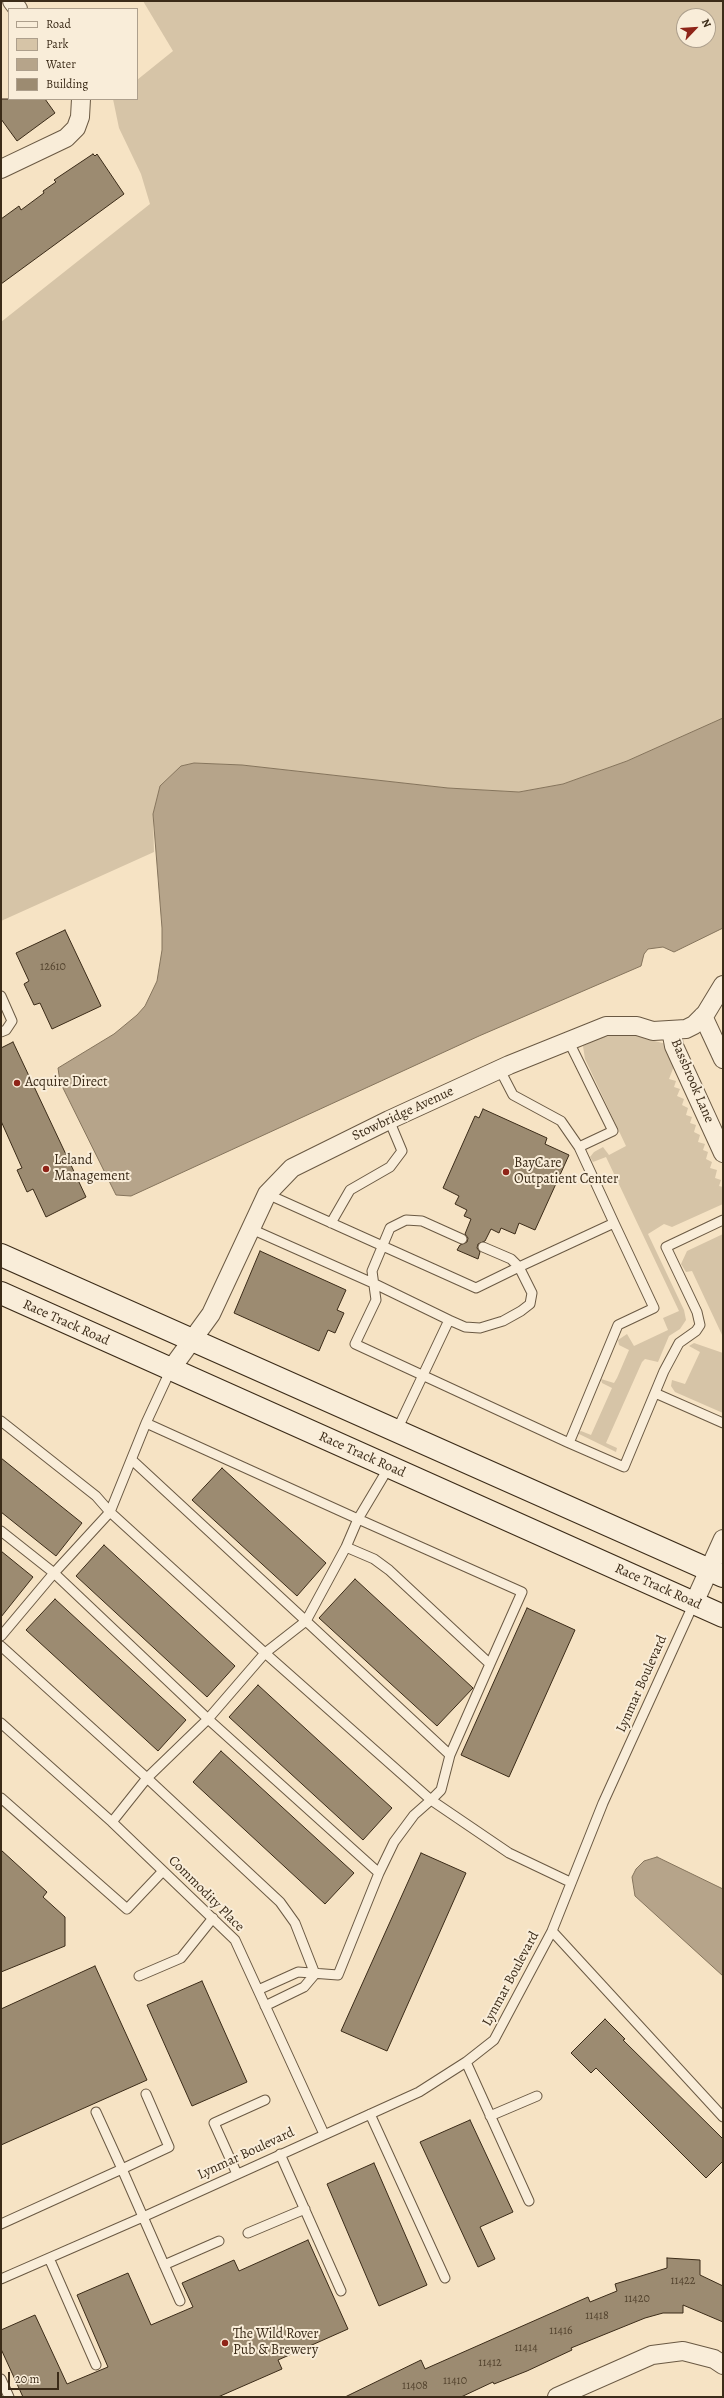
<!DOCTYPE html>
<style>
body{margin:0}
#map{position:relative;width:724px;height:2398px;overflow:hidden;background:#f6e3c4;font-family:Alegreya,serif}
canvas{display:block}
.frame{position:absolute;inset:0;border:2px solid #3b2b18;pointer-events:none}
.legend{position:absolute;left:8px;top:8px;width:130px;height:92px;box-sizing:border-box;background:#f9edd9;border:1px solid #ad9f8c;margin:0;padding:5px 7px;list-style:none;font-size:12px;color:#3b2b18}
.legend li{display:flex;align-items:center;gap:8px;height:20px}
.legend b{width:20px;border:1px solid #ad9f8c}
.north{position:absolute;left:676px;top:8px;width:40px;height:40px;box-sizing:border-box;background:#f9edd9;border:1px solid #ad9f8c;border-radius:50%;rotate:65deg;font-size:11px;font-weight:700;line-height:16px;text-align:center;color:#3b2b18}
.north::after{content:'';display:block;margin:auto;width:14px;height:18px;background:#8f2418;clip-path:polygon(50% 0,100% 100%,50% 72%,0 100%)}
.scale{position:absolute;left:8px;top:2372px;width:51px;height:18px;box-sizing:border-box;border:2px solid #3b2b18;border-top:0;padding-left:5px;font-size:12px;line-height:14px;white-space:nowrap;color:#3b2b18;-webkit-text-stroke:3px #f9edd9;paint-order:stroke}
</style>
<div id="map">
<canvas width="724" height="2398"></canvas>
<div class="frame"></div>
<ul class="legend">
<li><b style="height:5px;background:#f9edd9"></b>Road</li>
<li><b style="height:11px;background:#d6c4a7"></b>Park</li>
<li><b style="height:11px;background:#b6a48a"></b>Water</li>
<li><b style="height:11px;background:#9c8b71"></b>Building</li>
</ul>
<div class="north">N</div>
<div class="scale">20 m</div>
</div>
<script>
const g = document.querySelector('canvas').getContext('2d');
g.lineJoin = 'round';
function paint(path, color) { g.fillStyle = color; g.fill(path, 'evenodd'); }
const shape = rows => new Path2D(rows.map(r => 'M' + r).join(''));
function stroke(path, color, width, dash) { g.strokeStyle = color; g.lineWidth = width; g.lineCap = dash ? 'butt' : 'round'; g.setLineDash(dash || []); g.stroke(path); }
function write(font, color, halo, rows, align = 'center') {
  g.font = font + ' Alegreya,serif'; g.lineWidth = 4; g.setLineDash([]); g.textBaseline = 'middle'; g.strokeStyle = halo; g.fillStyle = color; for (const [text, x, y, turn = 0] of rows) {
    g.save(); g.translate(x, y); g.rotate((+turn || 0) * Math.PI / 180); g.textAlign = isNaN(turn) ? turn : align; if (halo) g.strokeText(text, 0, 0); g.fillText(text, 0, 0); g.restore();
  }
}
const green = shape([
 [143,1,723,1,723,718,627,761,563,784,519,792,448,788,242,765,194,763,182,766,160,786,153,814,154,852,1,921,1,322,150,204,141,174,119,128,113,99,137,99,137,80,173,51],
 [684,16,708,16,708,40,684,40],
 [621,1034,636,1036,666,1044,676,1061,669,1079,676,1081,674,1087,680,1089,677,1096,684,1099,682,1105,688,1108,686,1115,692,1117,690,1123,696,1125,694,1132,700,1135,698,1142,705,1144,703,1150,708,1152,706,1159,712,1162,710,1168,717,1170,715,1178,721,1180,719,1186,723,1187,723,1204,672,1227,664,1224,648,1234,684,1310,686,1320,680,1329,669,1336,658,1362,645,1359,642,1362,606,1443,617,1448,616,1452,577,1433,581,1431,591,1435,612,1388,602,1383,601,1379,614,1383,617,1378,629,1350,619,1345,618,1340,627,1334,634,1346,668,1330,663,1318,679,1311,606,1157,593,1162,590,1157,594,1152,603,1147,609,1155,626,1146,585,1059,583,1046,603,1037],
 [723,1234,723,1337,692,1271,686,1272,681,1264,687,1251],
 [694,1343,723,1353,723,1413,675,1392,671,1386,672,1380,685,1384,700,1352,689,1346]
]);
const water = shape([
 [723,718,723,928,674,952,663,947,648,949,644,954,641,966,479,1036,131,1196,116,1195,60,1082,58,1068,114,1034,137,1015,145,1006,157,981,162,950,162,928,153,814,160,786,181,766,194,763,242,765,448,788,519,792,563,784,627,761,723,718],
 [657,1857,723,1889,723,1976,635,1896,632,1877,636,1869,644,1861,657,1857]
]);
const building = shape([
 [1,99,45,99,55,113,17,141,1,119,1,99],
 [93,154,95,156,97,154,124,194,1,284,1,219,19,206,21,210,44,193,43,191,56,182,54,180,93,154],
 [65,930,101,1006,52,1029,40,1003,34,1005,24,984,29,981,16,953,65,930],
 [13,1042,86,1197,46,1217,33,1189,27,1192,17,1170,22,1168,1,1121,1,1048,13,1042],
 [483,1109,547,1138,545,1144,569,1155,535,1230,519,1223,515,1234,501,1228,499,1233,491,1229,485,1241,478,1244,477,1248,480,1252,478,1259,457,1250,460,1245,467,1242,468,1238,465,1234,471,1219,464,1216,467,1210,455,1204,459,1196,443,1188,475,1116,479,1118,483,1109],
 [260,1251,346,1290,337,1310,344,1313,335,1333,328,1330,319,1351,234,1313,260,1251],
 [1,1458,82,1523,56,1556,1,1512,1,1458],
 [222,1468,326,1563,297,1596,192,1500,222,1468],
 [104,1545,235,1666,207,1697,76,1576,104,1545],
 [1,1551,33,1577,1,1617,1,1551],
 [355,1579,473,1688,437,1726,319,1618,355,1579],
 [55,1599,186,1720,158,1751,26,1630,55,1599],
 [527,1608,575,1630,509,1777,461,1755,527,1608],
 [258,1685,392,1808,363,1840,229,1717,258,1685],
 [221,1751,354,1873,325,1904,193,1782,221,1751],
 [1,1850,47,1892,43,1897,65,1917,65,1946,1,1972,1,1850],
 [421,1853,466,1873,387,2051,341,2031,421,1853],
 [95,1966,147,2080,1,2145,1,2009,95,1966],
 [202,1981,247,2082,192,2106,147,2005,202,1981],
 [605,2019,625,2039,623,2040,723,2139,723,2161,706,2178,596,2068,591,2073,571,2053,605,2019],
 [470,2120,513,2212,480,2227,495,2259,478,2267,420,2142,470,2120],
 [374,2163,427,2285,379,2306,327,2184,374,2163],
 [308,2240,348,2329,278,2360,282,2369,218,2397,23,2397,1,2349,1,2330,35,2315,67,2384,108,2367,77,2295,128,2273,151,2325,193,2307,182,2283,234,2260,239,2271,308,2240],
 [667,2258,700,2260,700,2275,723,2286,723,2322,683,2305,683,2313,663,2313,645,2318,571,2348,572,2350,527,2371,494,2384,493,2382,461,2397,345,2397,421,2360,425,2369,588,2297,590,2302,617,2291,615,2284,667,2268,667,2258]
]);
const lane = shape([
 [1,996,12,1021,6,1030,1,1032],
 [500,1070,513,1095,561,1121,579,1147],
 [267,1194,476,1288,519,1267,511,1259,483,1247],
 [331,1223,350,1190,390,1167,402,1151,389,1120],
 [249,1228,375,1284,449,1320],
 [462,1239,422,1221,406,1220,390,1228,372,1271,376,1300,355,1344,569,1443,618,1325,654,1308,614,1223],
 [655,1393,723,1423],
 [1,1421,96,1496,110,1512,265,1653,431,1800,414,1815,394,1842,379,1873,208,1719,54,1573,1,1531],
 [146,1423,358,1519,346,1547],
 [397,1430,449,1320,465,1327,480,1328,503,1321,521,1311,530,1304,532,1293,519,1267,614,1223,579,1147,613,1131,568,1040],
 [569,1443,624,1467,664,1371,679,1343,696,1331,700,1325,697,1312,666,1247,723,1220],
 [132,1460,306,1621,346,1547,374,1559,389,1570,490,1664,450,1755],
 [389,1467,358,1519,522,1592,490,1664],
 [1,1636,54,1573,110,1512,146,1423,171,1369],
 [1,1646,147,1778,280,1902,295,1923,315,1974],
 [1,1723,112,1822,235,1940,324,2134],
 [1,1798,127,1909,163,1871],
 [112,1822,147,1778,208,1719,265,1653,306,1621,450,1755,441,1790,431,1800,509,1853,570,1882],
 [552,1931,723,2117],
 [139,1976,181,1958,213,1918],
 [258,1990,298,1972,338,1975,379,1873],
 [265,2006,304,1987,315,1974],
 [466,2062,529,2201],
 [96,2112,122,2169,169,2147,146,2094],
 [370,2114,445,2278],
 [490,2116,537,2096],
 [280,2154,341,2291],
 [237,2174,214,2123,265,2100],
 [1,2224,122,2169,180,2301],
 [248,2233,305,2209],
 [49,2258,96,2365],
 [164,2265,219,2241],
 [1,2279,143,2217,419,2092,466,2062,494,2040,552,1931,603,1803,694,1603],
 [1,2379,9,2397]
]);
const street = shape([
 [12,1,18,9],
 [1,169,66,138,76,128,80,117,81,99],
 [703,1016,723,1059],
 [671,1030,674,1046,723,1153],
 [171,1369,211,1314,267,1194,292,1168,389,1120,509,1065,606,1026,637,1026,653,1031,686,1029,694,1025,706,1013,723,985],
 [694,1603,723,1539],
 [557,2397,652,2355,683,2351,714,2359,723,2365]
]);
const secondary = shape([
 [1,1255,723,1576],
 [1,1293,723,1616]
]);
const markers = [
 [17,1083,4,"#8f2418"],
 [46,1169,4,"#8f2418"],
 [506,1172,4,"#8f2418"],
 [225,2343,4,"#8f2418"]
];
const numberNames = [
 ["12610",53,967],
 ["11422",683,2281],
 ["11420",637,2299],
 ["11418",597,2316],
 ["11416",561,2331],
 ["11414",526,2348],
 ["11412",490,2363],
 ["11410",455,2381],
 ["11408",415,2386]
];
const streetNames = [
 ["Bassbrook Lane",692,1081,67],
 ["Stowbridge Avenue",403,1114,-25],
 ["Race Track Road",66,1323,24],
 ["Race Track Road",362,1455,24],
 ["Race Track Road",658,1587,24],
 ["Lynmar Boulevard",642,1684,-66],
 ["Commodity Place",206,1894,45],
 ["Lynmar Boulevard",511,1979,-62],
 ["Lynmar Boulevard",246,2154,-25]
];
const poiNames = [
 ["Acquire Direct",25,1083],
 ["Leland",54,1161],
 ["Management",54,1177],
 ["BayCare",514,1164],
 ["Outpatient Center",514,1180],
 ["The Wild Rover",233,2335],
 ["Pub & Brewery",233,2351]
];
paint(green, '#d6c4a7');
paint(water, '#b6a48a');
stroke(water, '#85745c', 1);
paint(building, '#9c8b71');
stroke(building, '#3b2b18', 1);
stroke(lane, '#6a5943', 11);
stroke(street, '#6a5943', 20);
stroke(secondary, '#3b2b18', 24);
stroke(lane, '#f9edd9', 9);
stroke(street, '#f9edd9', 18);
stroke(secondary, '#f9edd9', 22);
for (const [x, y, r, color] of markers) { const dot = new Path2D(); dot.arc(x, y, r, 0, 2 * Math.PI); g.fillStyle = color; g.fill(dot); stroke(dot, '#f9edd9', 1.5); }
write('12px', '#53432e', null, numberNames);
write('14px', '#3b2b18', '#f9edd9', streetNames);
write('14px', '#3b2b18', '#f9edd9', poiNames, 'left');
</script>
